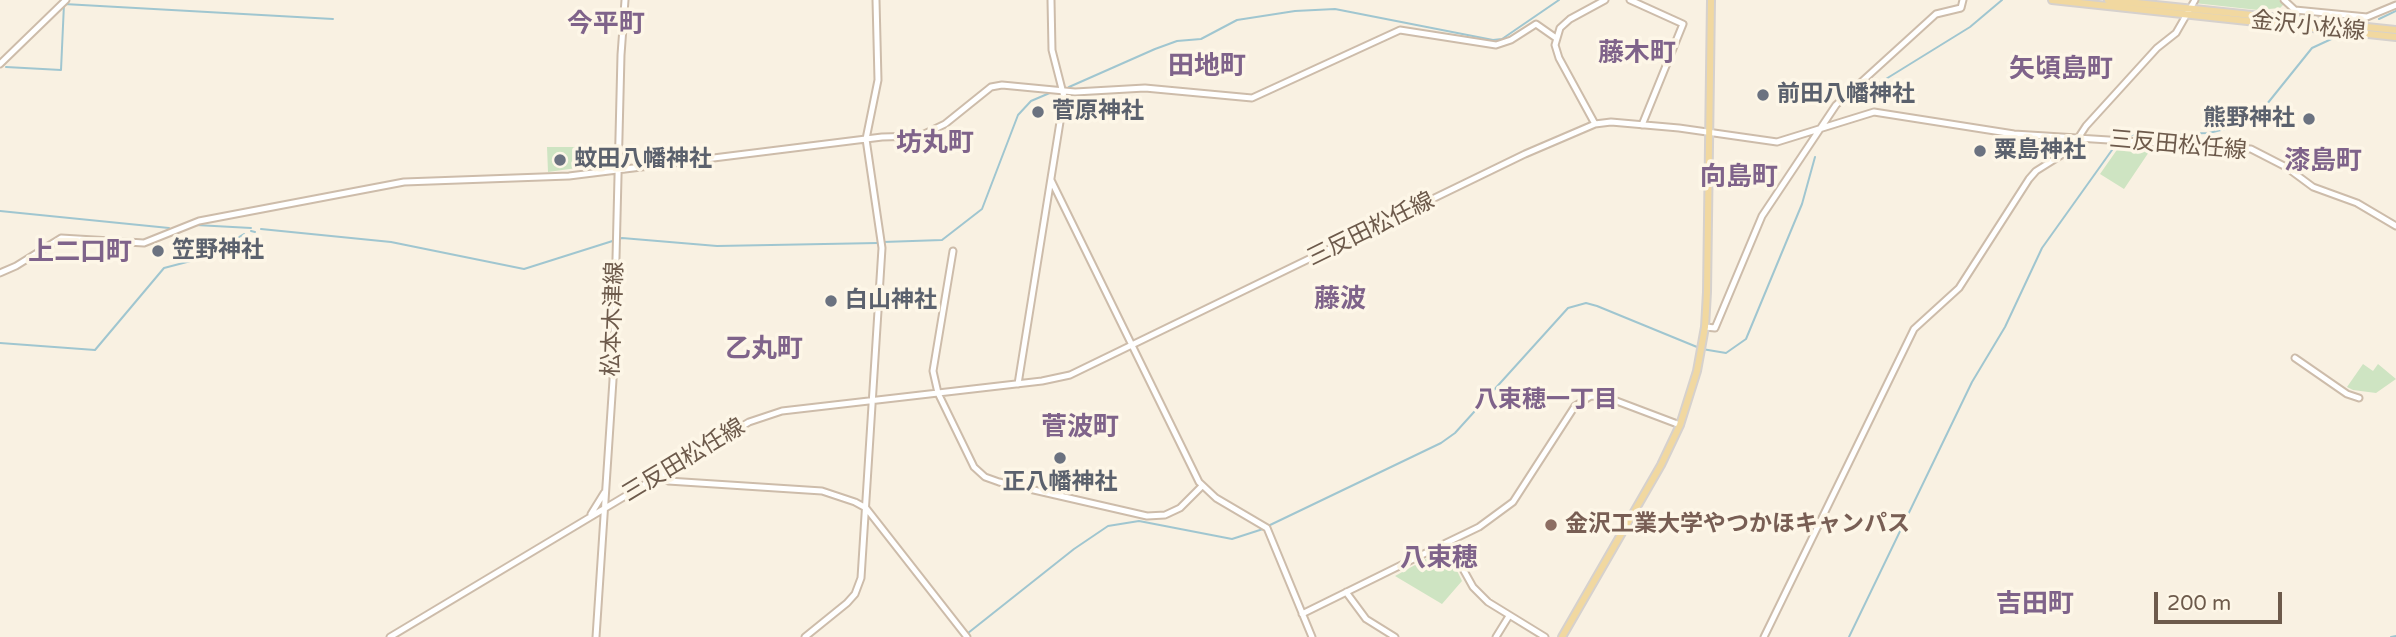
<!DOCTYPE html>
<meta charset="utf-8">
<style>
body{margin:0}
#map{position:relative;width:2396px;height:637px;overflow:hidden;background:#f9f1e2;font-family:"Varela Round",sans-serif}
canvas{display:block}
.scale{position:absolute;left:2154px;top:592px;width:128px;height:32px;box-sizing:border-box;border:4px solid #6d5a4b;border-top:0;padding-left:9px;font-size:21px;line-height:24px;white-space:nowrap;color:#6d5a4b;-webkit-text-stroke:5px #fdf6e7;paint-order:stroke}
</style>
<div id="map">
<canvas width="2396" height="637"></canvas>
<div class="scale">200 m</div>
</div>
<script>
const g = document.querySelector('canvas').getContext('2d');
g.lineJoin = 'round';
function paint(path, color) { g.fillStyle = color; g.fill(path, 'evenodd'); }
const shape = rows => new Path2D(rows.map(r => 'M' + r).join(''));
function stroke(path, color, width, dash) { g.strokeStyle = color; g.lineWidth = width; g.lineCap = dash ? 'butt' : 'round'; g.setLineDash(dash || []); g.stroke(path); }
function write(font, color, halo, rows, align = 'center') {
  g.font = font + ' "Varela Round","Noto Sans JP",sans-serif'; g.lineWidth = 7; g.setLineDash([]); g.textBaseline = 'middle'; g.strokeStyle = halo; g.fillStyle = color; for (const [text, x, y, turn = 0] of rows) {
    g.save(); g.translate(x, y); g.rotate((+turn || 0) * Math.PI / 180); g.textAlign = isNaN(turn) ? turn : align; if (halo) g.strokeText(text, 0, 0); g.fillText(text, 0, 0); g.restore();
  }
}
const green = shape([
 [2197,0,2279,0,2284,4,2280,8,2258,10,2194,3],
 [2121,144,2153,146,2124,189,2100,174],
 [547,147,591,147,591,166,548,172],
 [2363,364,2373,371,2378,364,2396,379,2376,393,2353,390,2347,387],
 [1446,548,1462,581,1442,604,1395,576]
]);
const stream = shape([
 [2379,19,2396,11],
 [6,67,61,70,64,4,333,19],
 [1069,87,1155,49,1177,41,1201,39,1237,20,1295,11,1335,9,1493,40,1502,39,1559,0],
 [1847,103,1970,27,2002,0],
 [2121,139,2132,135,2209,133,2237,126,2267,104,2312,48,2340,35],
 [0,211,169,228],
 [196,225,251,228],
 [261,229,391,242,524,269,622,238,717,246,878,243],
 [251,231,255,232],
 [883,242,942,240,982,209,1018,115,1031,101,1052,92],
 [0,343,95,350,164,268,206,257,244,234],
 [1702,349,1726,353,1746,339,1802,204,1815,157],
 [1268,526,1441,443,1455,433,1568,308,1586,303,1597,306,1697,347],
 [963,637,1074,549,1108,526,1139,521,1232,539,1263,529],
 [1849,637,1972,382,2005,327,2042,248,2117,143],
 [2391,637,2396,636]
]);
const secondary = shape([
 [1630,0,1683,24,1642,125],
 [2284,0,2295,10,2367,17,2396,5],
 [0,64,66,0],
 [1595,124,1559,58,1555,45,1560,28,1570,19,1605,0],
 [1051,180,1199,482,1216,498,1267,528,1312,637],
 [953,251,933,371,938,393,974,467,985,477,999,482,1147,516,1165,515,1180,508,1202,486],
 [0,273,16,266,61,238,144,243,199,221,404,182,569,176,882,137,920,136,945,124,991,87,1002,85,1075,92,1145,88,1252,98,1400,30,1496,45,1511,40,1536,24,1556,38],
 [1705,327,1715,328,1762,216,1836,105,1936,14,1961,8,1963,0],
 [2295,358,2347,394,2359,398],
 [1018,384,1064,97,1052,50,1051,0],
 [663,474,668,481,822,491,855,502,866,508,967,637],
 [591,514,604,493],
 [1346,592,1366,619,1395,637],
 [1302,614,1448,542],
 [390,637,749,422,782,411,1042,381,1070,375,1525,154,1595,124,1611,122,1679,128,1777,142,1874,112,2014,134,2251,149,2286,167,2313,187,2357,203,2396,226],
 [596,637,613,380,621,55,625,0],
 [805,637,847,603,855,594,861,578,882,248,866,139,878,80,876,0],
 [1496,637,1509,616],
 [1545,637,1488,602,1473,587,1448,542,1479,527,1513,502,1575,406,1591,396,1606,397,1680,425],
 [1764,637,1914,329,1959,288,2029,179,2036,171,2071,149,2086,126,2157,48,2176,33,2195,0]
]);
const primary = shape([
 [2052,0,2396,37],
 [2108,0,2396,30],
 [1562,637,1661,465,1680,425,1697,371,1705,327,1707,292,1711,0]
]);
const markers = [
 [1763,95,7,"#6b7280"],
 [1038,112,7,"#6b7280"],
 [2309,119,7,"#6b7280"],
 [1980,151,7,"#6b7280"],
 [560,160,7,"#6b7280"],
 [158,251,7,"#6b7280"],
 [831,301,7,"#6b7280"],
 [1060,458,7,"#6b7280"],
 [1551,525,7,"#8d6e63"]
];
const streetNames = [
 ["金沢小松線",2308,27,6],
 ["三反田松任線",2178,146,5],
 ["三反田松任線",1371,230,-26],
 ["松本木津線",614,319,-88],
 ["三反田松任線",684,461,-31]
];
const worshipNames = [
 ["前田八幡神社",1777,95],
 ["菅原神社",1052,112],
 ["熊野神社",2295,119,"right"],
 ["粟島神社",1994,151],
 ["蚊田八幡神社",574,160],
 ["笠野神社",172,251],
 ["白山神社",845,301],
 ["正八幡神社",1060,483,"center"]
];
const educationNames = [
 ["金沢工業大学やつかほキャンパス",1565,525]
];
const neighbourhoodNames = [
 ["八束穂一丁目",1546,401]
];
const quarterNames = [
 ["今平町",606,25],
 ["藤木町",1637,54],
 ["田地町",1207,67],
 ["矢頃島町",2061,70],
 ["坊丸町",935,144],
 ["漆島町",2323,162],
 ["向島町",1739,178],
 ["上二口町",80,253],
 ["藤波",1340,300],
 ["乙丸町",764,350],
 ["菅波町",1080,428],
 ["八束穂",1439,559],
 ["吉田町",2035,605]
];
paint(green, '#cee4c2');
stroke(stream, '#a0c6d0', 2);
stroke(secondary, '#cdbcaa', 9);
stroke(primary, '#d6d1cd', 10);
stroke(secondary, '#fff', 5);
stroke(primary, '#f1d8a0', 6);
for (const [x, y, r, color] of markers) { const dot = new Path2D(); dot.arc(x, y, r, 0, 2 * Math.PI); g.fillStyle = color; g.fill(dot); stroke(dot, '#fdf6e7', 2.5); }
write('23px', '#6d5a4b', '#fdf6e7', streetNames);
write('bold 23px', '#5b616d', '#fdf6e7', worshipNames, 'left');
write('bold 23px', '#785e54', '#fdf6e7', educationNames, 'left');
write('bold 24px', '#7f638a', '#fdf6e7', neighbourhoodNames);
write('bold 26px', '#7f638a', '#fdf6e7', quarterNames);
</script>
